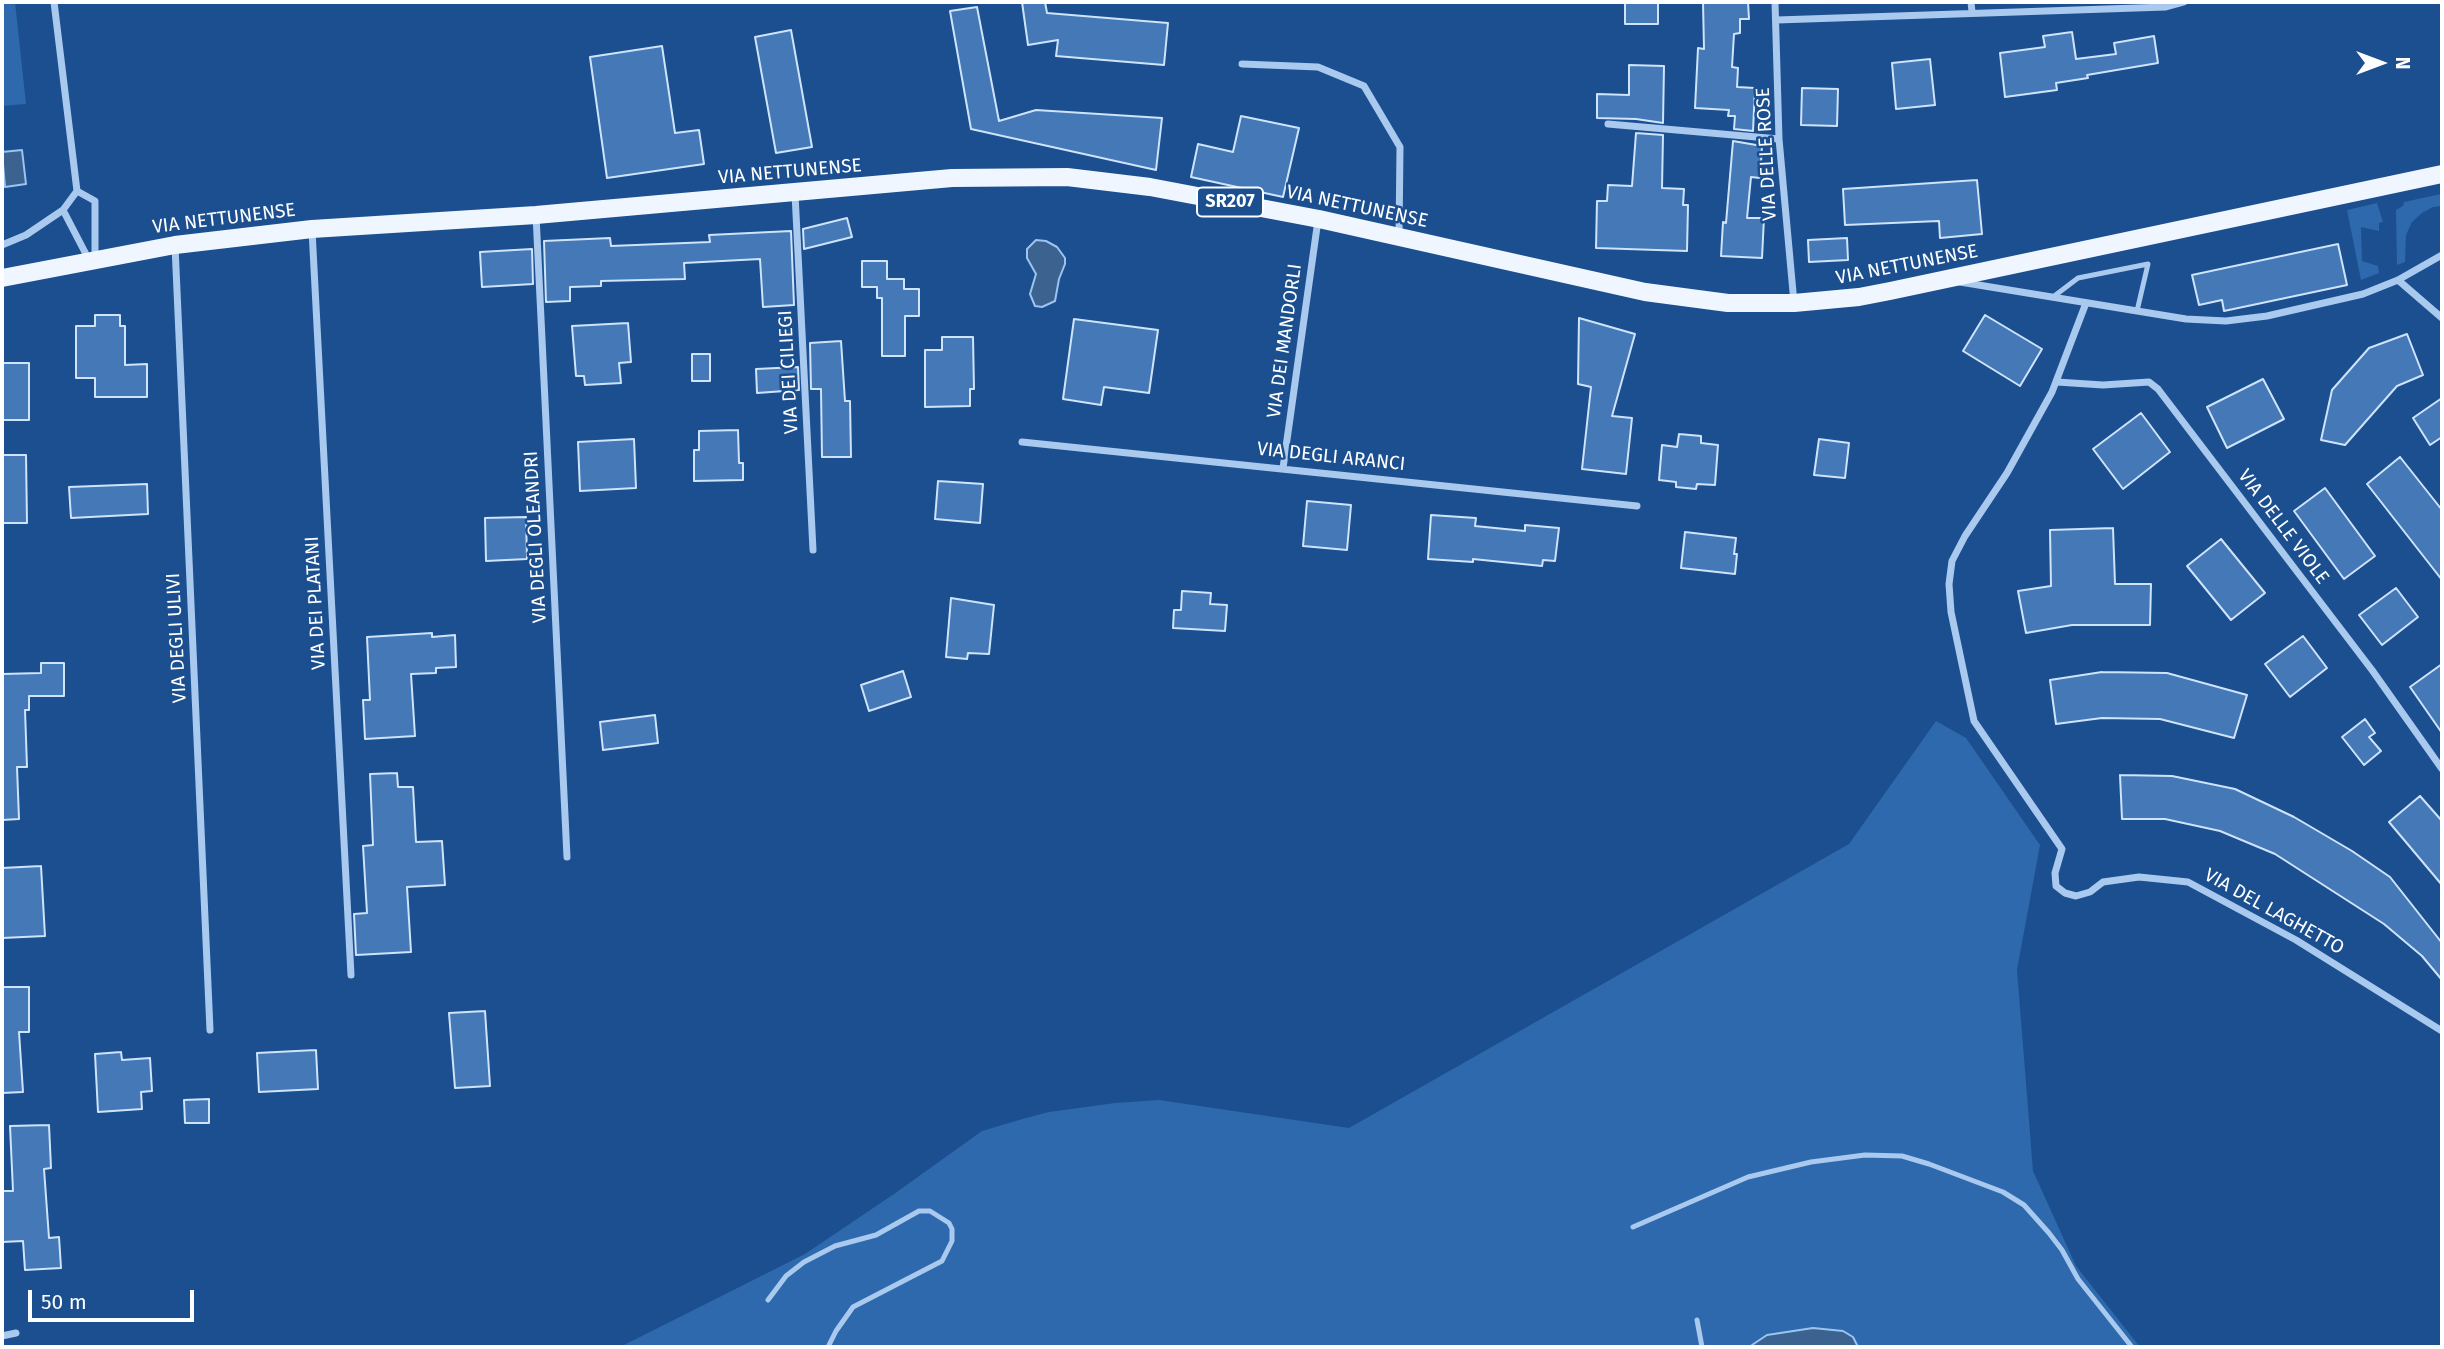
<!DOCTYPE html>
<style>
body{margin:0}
#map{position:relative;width:2444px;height:1349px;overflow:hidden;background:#1b4f8f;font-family:"Fira Sans",sans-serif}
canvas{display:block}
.frame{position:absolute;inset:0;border:4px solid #fff;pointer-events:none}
.north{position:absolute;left:2346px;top:28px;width:70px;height:70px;-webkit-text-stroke:5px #1b4f8f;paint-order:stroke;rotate:90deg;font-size:19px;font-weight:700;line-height:28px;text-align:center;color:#fff}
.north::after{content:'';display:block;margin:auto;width:24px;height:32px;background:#fff;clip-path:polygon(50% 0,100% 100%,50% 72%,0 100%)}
.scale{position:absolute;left:28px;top:1290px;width:166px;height:32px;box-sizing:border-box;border:4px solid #fff;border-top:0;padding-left:9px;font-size:21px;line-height:24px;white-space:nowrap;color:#fff;-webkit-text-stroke:5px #1b4f8f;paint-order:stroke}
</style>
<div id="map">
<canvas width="2444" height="1349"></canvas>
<div class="frame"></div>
<div class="north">N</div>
<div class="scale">50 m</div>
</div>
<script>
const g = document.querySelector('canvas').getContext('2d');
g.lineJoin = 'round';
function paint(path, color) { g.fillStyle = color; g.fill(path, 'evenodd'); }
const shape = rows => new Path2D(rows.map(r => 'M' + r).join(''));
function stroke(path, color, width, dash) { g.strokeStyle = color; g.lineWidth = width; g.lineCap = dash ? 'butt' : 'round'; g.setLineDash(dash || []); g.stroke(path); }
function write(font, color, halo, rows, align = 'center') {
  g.font = font + ' "Fira Sans",sans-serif'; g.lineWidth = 5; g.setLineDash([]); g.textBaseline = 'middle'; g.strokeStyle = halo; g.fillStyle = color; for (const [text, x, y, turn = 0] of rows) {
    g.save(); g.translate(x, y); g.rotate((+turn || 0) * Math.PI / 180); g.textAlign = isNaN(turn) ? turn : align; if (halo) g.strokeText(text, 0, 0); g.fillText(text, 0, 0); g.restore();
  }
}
const green = shape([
 [2,2,15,2,26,104,2,106],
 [2441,194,2442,206,2433,207,2422,213,2412,222,2406,235,2405,262,2397,265,2396,210,2403,206,2404,202],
 [2377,203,2383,222,2379,223,2379,231,2361,227,2362,261,2378,266,2379,273,2361,280,2347,210],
 [1936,721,1966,738,2040,845,2017,970,2033,1171,2076,1266,2140,1347,620,1347,805,1254,894,1194,982,1131,1026,1118,1049,1112,1115,1103,1159,1100,1349,1128,1849,844]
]);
const water = shape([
 [22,150,26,184,5,187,2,152,22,150],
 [1036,240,1046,241,1057,247,1065,258,1065,264,1059,279,1055,301,1042,307,1035,306,1030,294,1036,274,1027,258,1027,249,1036,240],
 [1813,1328,1843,1331,1853,1337,1858,1347,1749,1347,1767,1335,1813,1328]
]);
const building = shape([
 [1022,2,1045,2,1047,13,1168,23,1164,65,1056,56,1058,40,1028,45,1022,2],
 [1625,2,1658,2,1658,24,1625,24,1625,2],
 [1703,2,1748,2,1749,19,1740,19,1740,33,1734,34,1732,67,1738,68,1737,87,1755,88,1753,131,1734,129,1735,116,1728,116,1729,110,1695,108,1698,48,1704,49,1703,2],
 [977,7,999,121,1036,110,1162,118,1156,170,971,129,950,11,977,7],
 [791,30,812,147,776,153,755,37,791,30],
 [2072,32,2076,59,2116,54,2114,43,2154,36,2158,63,2087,75,2088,78,2056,83,2057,90,2005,97,2000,53,2045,47,2043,36,2072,32],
 [662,46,675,133,699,130,704,164,607,178,590,57,662,46],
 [1930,59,1935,105,1896,109,1892,63,1930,59],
 [1629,65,1664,66,1663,123,1636,119,1597,118,1597,94,1629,95,1629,65],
 [1802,88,1838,89,1837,126,1801,125,1802,88],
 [1241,116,1299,128,1283,197,1191,177,1198,144,1233,152,1241,116],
 [1636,133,1663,135,1662,188,1684,189,1683,205,1688,205,1687,251,1596,248,1597,201,1607,201,1608,185,1632,186,1636,133],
 [1733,141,1762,146,1760,178,1751,177,1747,218,1764,218,1762,258,1721,256,1723,222,1726,223,1733,141],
 [1977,180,1982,234,1940,238,1939,221,1845,225,1843,189,1977,180],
 [847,218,852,237,804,249,803,229,847,218],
 [791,231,794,305,763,307,760,259,684,263,685,279,601,281,601,286,570,287,570,301,546,302,544,241,610,238,611,246,710,242,709,235,791,231],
 [1847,238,1848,260,1809,262,1808,240,1847,238],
 [2338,244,2347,285,2224,311,2222,300,2199,305,2192,275,2338,244],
 [532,249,533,284,482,287,480,252,532,249],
 [862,261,887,261,887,279,904,279,904,289,919,289,919,316,905,316,905,356,882,356,882,298,877,298,877,287,862,287,862,261],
 [95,315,120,315,120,326,125,326,125,365,147,364,147,397,95,397,95,378,76,378,76,326,95,326,95,315],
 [1985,315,2042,349,2020,386,1963,351,1985,315],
 [1579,318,1635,334,1612,416,1632,418,1626,474,1582,469,1591,387,1578,384,1579,318],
 [1074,319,1158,330,1149,393,1104,387,1101,405,1063,399,1074,319],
 [628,323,631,362,619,363,621,383,585,385,584,376,576,376,572,326,628,323],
 [2407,334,2423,375,2397,386,2345,445,2321,440,2332,390,2369,348,2407,334],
 [942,337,973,337,974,389,970,389,970,406,925,407,925,350,942,350,942,337],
 [841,341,845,401,850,401,851,457,822,457,821,389,811,389,810,343,841,341],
 [692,354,710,354,710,381,692,381,692,354],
 [2,363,29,363,29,420,2,420,2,363],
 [798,367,799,390,757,393,756,369,798,367],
 [2263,379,2284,419,2227,448,2207,407,2263,379],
 [2442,398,2442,437,2430,445,2413,418,2442,398],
 [2141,413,2170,452,2123,489,2093,449,2141,413],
 [738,430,739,463,743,463,743,480,694,481,694,450,699,450,699,431,738,430],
 [1679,434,1701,436,1701,443,1718,445,1715,485,1697,484,1696,489,1676,487,1676,482,1659,480,1662,445,1677,447,1679,434],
 [634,439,636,488,580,491,578,442,634,439],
 [1819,439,1849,443,1845,478,1814,475,1819,439],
 [2,455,26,455,27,523,2,523,2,455],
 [2400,457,2442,510,2442,580,2367,484,2400,457],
 [938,481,983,484,980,523,935,519,938,481],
 [147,484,148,514,71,518,69,487,147,484],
 [2325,488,2375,556,2344,579,2294,511,2325,488],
 [1307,501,1351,505,1347,550,1303,546,1307,501],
 [1431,515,1476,518,1475,526,1525,531,1525,525,1559,528,1555,561,1543,560,1542,566,1473,559,1473,562,1428,559,1431,515],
 [526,517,527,559,486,561,485,518,526,517],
 [2113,528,2115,584,2151,584,2150,625,2072,625,2026,633,2018,591,2051,586,2050,530,2113,528],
 [1685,532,1736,538,1734,554,1737,554,1735,574,1681,568,1685,532],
 [2221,539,2265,593,2231,620,2187,566,2221,539],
 [2396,588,2418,617,2382,645,2359,615,2396,588],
 [1182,591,1211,593,1210,604,1227,605,1225,631,1173,628,1174,610,1181,610,1182,591],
 [951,598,994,605,989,654,968,653,967,659,946,657,951,598],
 [432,633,432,637,455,635,456,667,436,668,436,673,411,674,415,736,365,739,363,700,370,700,367,637,432,633],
 [2303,636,2327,668,2290,697,2265,664,2303,636],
 [41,663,64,663,64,696,29,696,29,710,25,710,27,767,17,767,19,819,2,820,2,674,41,673,41,663],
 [2442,664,2442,733,2410,687,2442,664],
 [903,671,911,697,869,711,861,685,903,671],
 [2102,672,2167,673,2247,695,2234,738,2160,719,2102,718,2056,724,2050,680,2102,672],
 [655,715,658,743,603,750,600,722,655,715],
 [2365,719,2375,733,2369,737,2381,751,2364,765,2342,737,2365,719],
 [397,773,398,787,413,787,416,842,442,841,445,885,407,887,411,952,356,955,354,914,367,913,363,846,373,845,370,774,397,773],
 [2120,775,2172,776,2235,789,2294,817,2352,851,2390,877,2442,943,2442,980,2422,956,2384,924,2275,854,2220,831,2165,819,2122,819,2120,775],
 [2420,796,2442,821,2442,885,2389,822,2420,796],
 [41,866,45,936,2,938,2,868,41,866],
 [2,987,29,987,29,1032,19,1032,23,1092,2,1093,2,987],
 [485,1011,490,1086,455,1088,449,1013,485,1011],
 [316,1050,318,1089,259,1092,257,1053,316,1050],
 [121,1052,122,1060,150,1058,152,1091,141,1092,142,1109,98,1112,95,1054,121,1052],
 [209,1099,209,1123,185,1123,184,1100,209,1099],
 [49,1125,51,1168,44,1169,49,1238,59,1237,61,1268,25,1270,23,1241,2,1242,2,1191,13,1191,10,1126,49,1125]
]);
const service = shape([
 [2053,297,2078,278,2148,264,2137,311],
 [1633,1227,1748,1177,1811,1162,1865,1155,1902,1156,1929,1164,2003,1192,2024,1205,2049,1233,2062,1250,2078,1279,2132,1347],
 [768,1300,786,1276,804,1262,835,1246,876,1235,919,1211,930,1211,949,1223,952,1229,952,1241,942,1261,853,1307,836,1331,828,1347],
 [1697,1320,1702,1347]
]);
const minor = shape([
 [54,2,77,191],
 [1775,2,1779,139,1794,303],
 [1971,2,1972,12],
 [1777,20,2166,7,2184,2],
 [1242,64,1318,67,1364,86,1400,147,1399,236],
 [1608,124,1779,139],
 [795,194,813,550],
 [536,215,567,857],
 [312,230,351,975],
 [2,245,26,235,63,210],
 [175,246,210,1030],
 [89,260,63,210,77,191,95,201,95,260],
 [2398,280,2442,318],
 [1960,282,2186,319,2226,321,2267,316,2363,294,2398,280,2442,255],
 [2086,303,2052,392,2007,473,1965,536,1952,561,1949,584,1951,612,1974,721,2062,849,2055,873,2056,886,2065,893,2076,896,2090,892,2103,882,2139,877,2188,882,2296,940,2442,1031],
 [2057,382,2103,385,2149,382,2158,389,2372,670,2442,769],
 [1022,442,1637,506],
 [1283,468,1318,220],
 [2,1336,16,1333]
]);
const primary = shape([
 [2,278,175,245,312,229,536,215,952,178,1067,177,1150,187,1319,219,1645,292,1728,303,1794,303,1859,297,1890,291,2442,174]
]);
const shields = [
 [1230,202,66]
];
const shieldNames = [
 ["SR207",1230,202]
];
const streetNames = [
 ["VIA DELLE ROSE",1767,154,-93],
 ["VIA NETTUNENSE",790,172,-5],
 ["VIA NETTUNENSE",1357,207,12],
 ["VIA NETTUNENSE",224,219,-7],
 ["VIA NETTUNENSE",1907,265,-11],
 ["VIA DEI MANDORLI",1285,341,-82],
 ["VIA DEI CILIEGI",789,372,-93],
 ["VIA DEGLI ARANCI",1331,457,6],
 ["VIA DELLE VIOLE",2283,527,53],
 ["VIA DEGLI OLEANDRI",536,537,-93],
 ["VIA DEI PLATANI",316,603,-93],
 ["VIA DEGLI ULIVI",177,638,-93],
 ["VIA DEL LAGHETTO",2274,912,29]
];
paint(green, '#2e69ad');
paint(water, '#3c6290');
stroke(water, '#9cc4f0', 2);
paint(building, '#4478b7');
stroke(building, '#cfe3fa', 2);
stroke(service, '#a9c9ee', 5);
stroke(minor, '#a9c9ee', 7);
stroke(primary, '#f0f6ff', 18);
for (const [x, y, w] of shields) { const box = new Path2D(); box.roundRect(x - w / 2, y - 14.5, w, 29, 5); g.fillStyle = '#1b4f8f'; g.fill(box); stroke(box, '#fff', 2); }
write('bold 18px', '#fff', null, shieldNames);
write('19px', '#fff', '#1b4f8f', streetNames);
</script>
